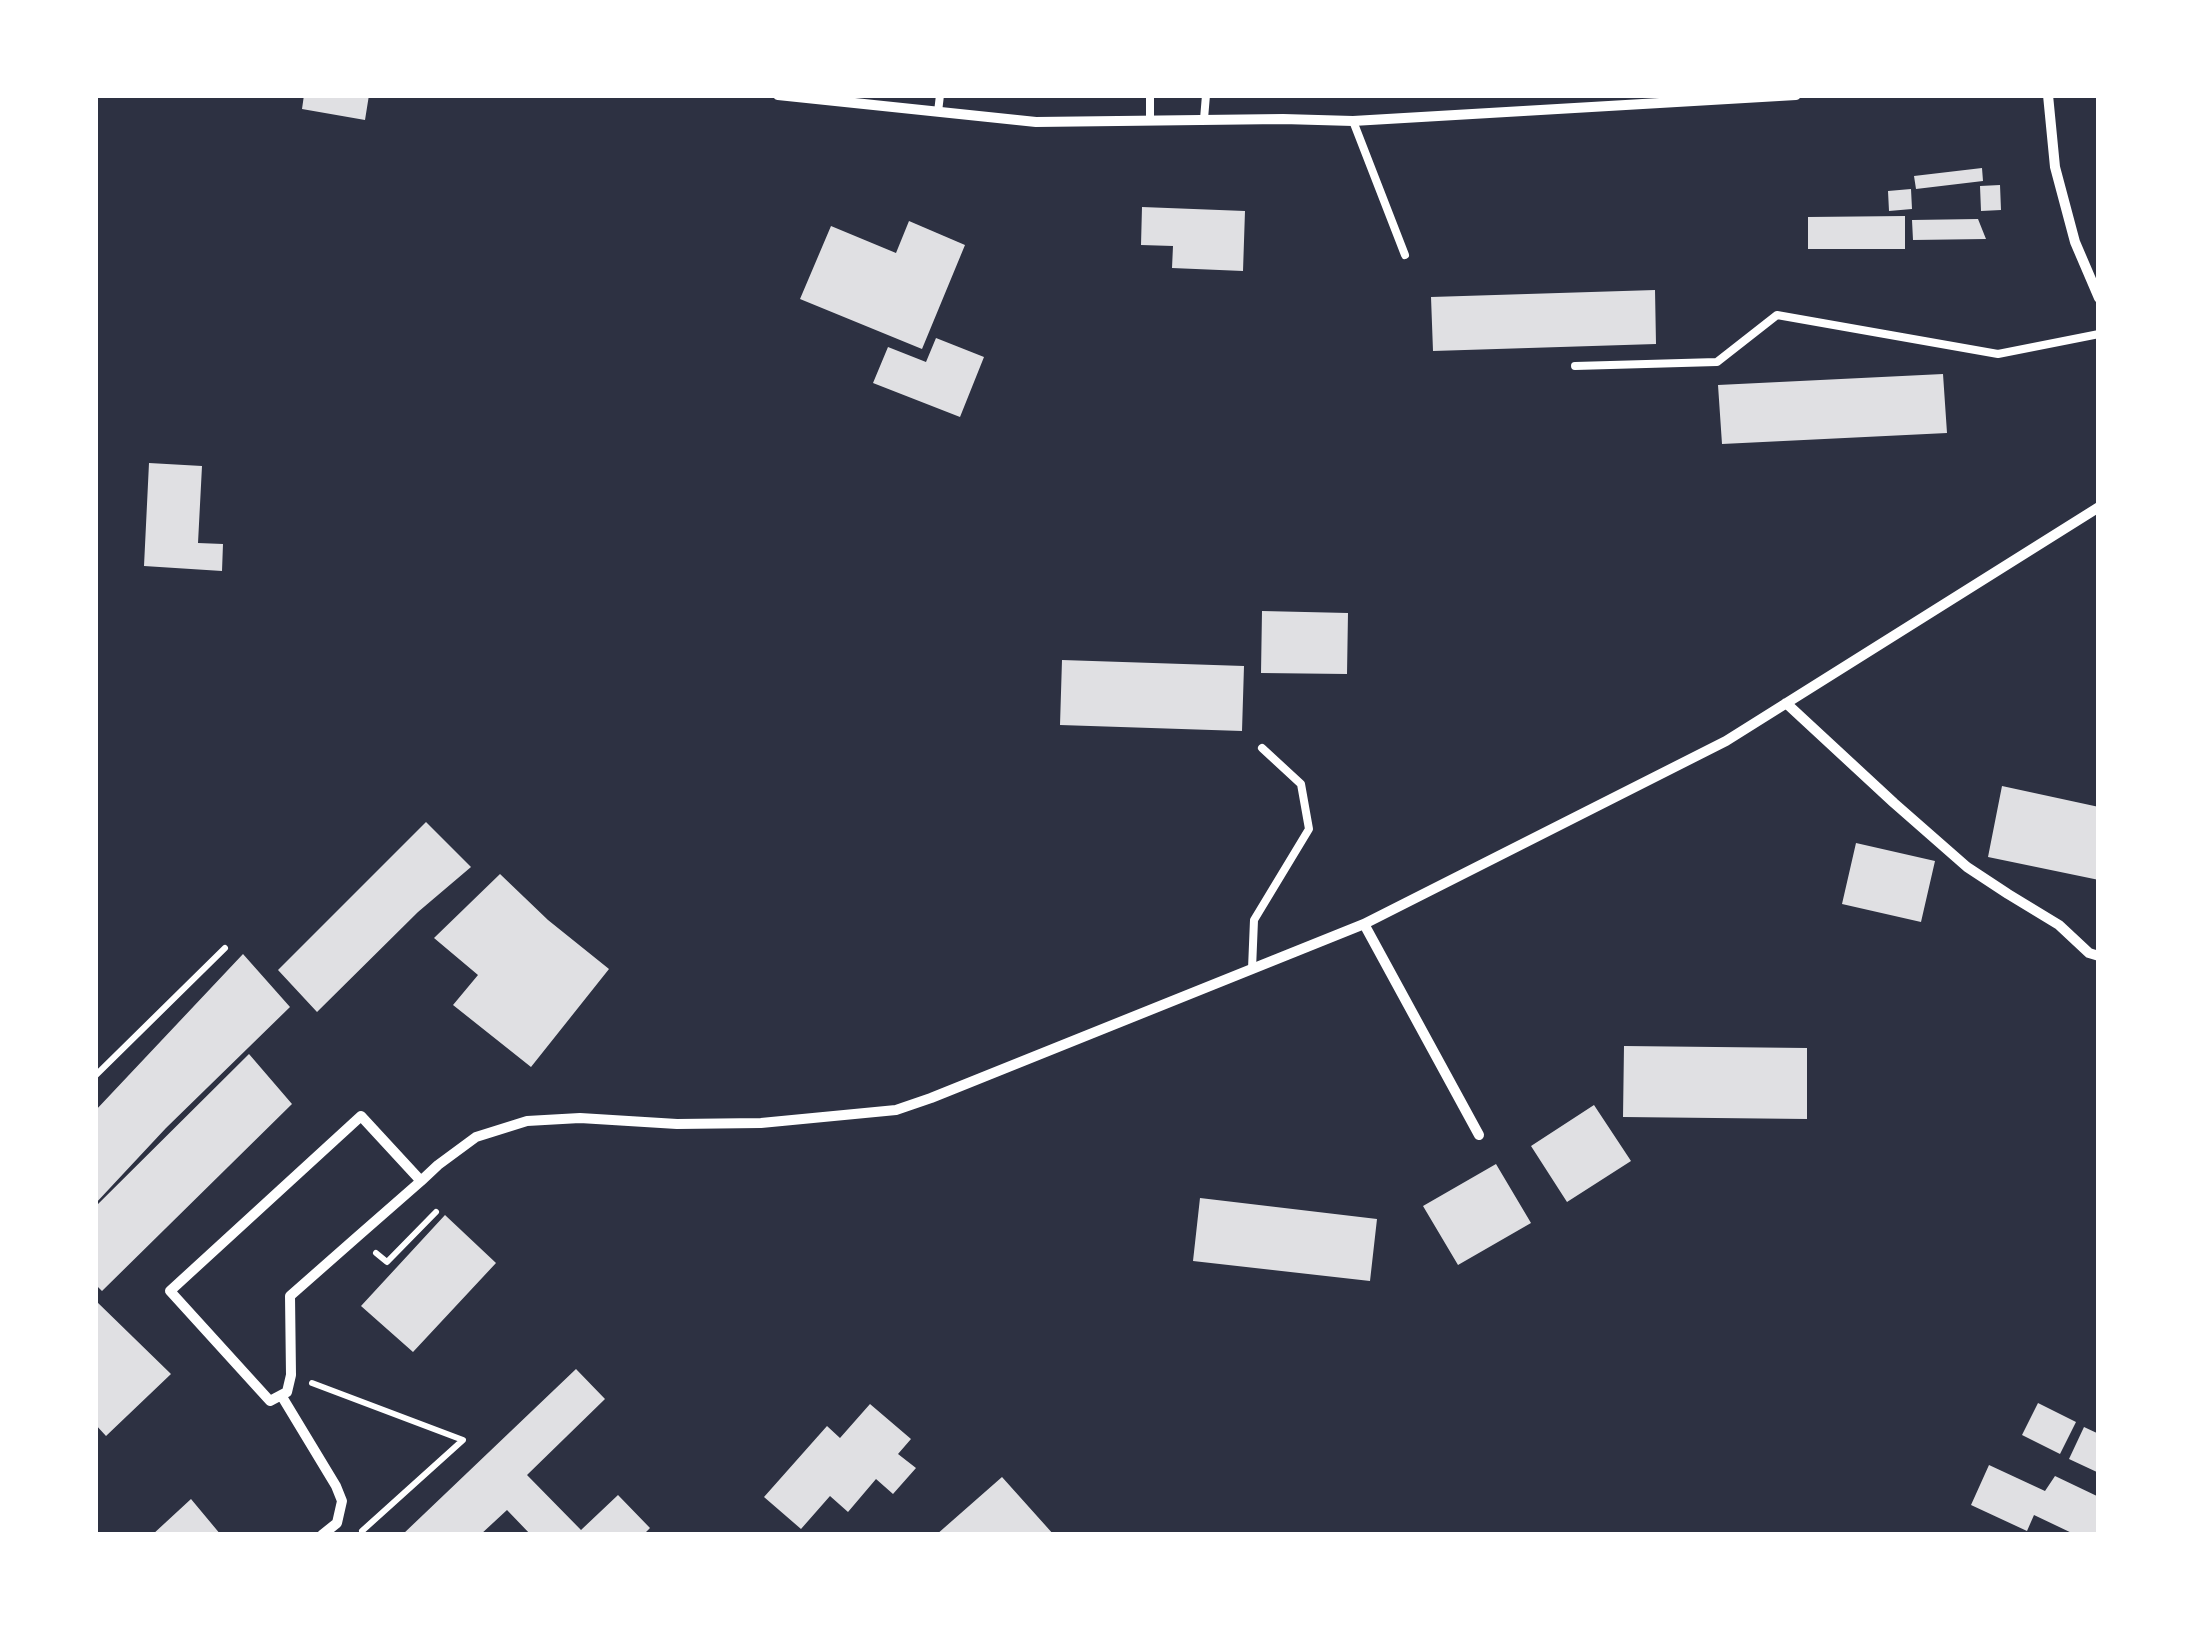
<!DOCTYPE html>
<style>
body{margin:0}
#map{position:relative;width:2194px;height:1630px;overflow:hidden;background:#2d3142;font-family:Poppins,sans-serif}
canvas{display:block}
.frame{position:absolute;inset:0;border:98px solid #fff;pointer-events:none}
</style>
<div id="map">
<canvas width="2194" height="1630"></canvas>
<div class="frame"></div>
</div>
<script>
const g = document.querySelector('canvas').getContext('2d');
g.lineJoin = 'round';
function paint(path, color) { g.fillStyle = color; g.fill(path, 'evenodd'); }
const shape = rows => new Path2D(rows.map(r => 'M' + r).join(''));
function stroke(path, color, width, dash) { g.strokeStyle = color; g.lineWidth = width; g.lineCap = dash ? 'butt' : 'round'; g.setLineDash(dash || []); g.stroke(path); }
const building = shape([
 [304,95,369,95,365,120,302,109],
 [1982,168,1983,181,1916,189,1914,176],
 [2000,185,2001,210,1981,211,1980,186],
 [1911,189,1912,209,1889,211,1888,191],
 [1142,207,1245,211,1243,271,1172,268,1173,246,1141,245],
 [1905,216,1905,249,1808,249,1808,217],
 [1978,219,1986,239,1913,240,1912,220],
 [909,221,965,245,922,349,800,299,831,226,896,253],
 [1655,290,1656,344,1433,351,1431,297],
 [936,338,984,357,960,417,873,383,888,347,926,362],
 [1943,374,1947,433,1722,444,1718,385],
 [149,463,202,466,198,543,223,544,222,571,144,566],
 [1262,611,1348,613,1347,674,1261,673],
 [1062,660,1244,666,1242,731,1060,725],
 [2002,786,2099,807,2099,880,1988,857],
 [426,822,471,867,418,912,317,1012,278,970],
 [1856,843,1935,861,1921,922,1842,904],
 [500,874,548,920,609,969,531,1067,453,1005,478,975,434,938],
 [243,954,290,1007,166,1128,95,1204,95,1111],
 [1624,1046,1807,1048,1807,1119,1623,1117],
 [249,1054,292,1104,102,1291,95,1284,95,1207],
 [1594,1105,1631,1161,1567,1202,1531,1146],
 [1496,1164,1531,1223,1458,1265,1423,1206],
 [1200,1198,1377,1219,1370,1281,1193,1261],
 [445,1215,496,1263,413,1352,361,1306],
 [95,1300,171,1374,106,1436,95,1424],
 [576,1369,605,1399,527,1475,581,1530,618,1495,650,1528,643,1535,531,1535,507,1510,480,1535,402,1535],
 [2038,1403,2076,1422,2060,1454,2022,1435],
 [870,1404,911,1439,898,1454,916,1468,893,1494,876,1479,848,1512,830,1496,801,1529,764,1497,827,1426,840,1438],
 [2084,1427,2099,1434,2099,1473,2069,1459],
 [1989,1465,2045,1491,2055,1476,2099,1497,2099,1535,2076,1535,2034,1515,2027,1531,1971,1505],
 [1002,1477,1054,1535,936,1535],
 [191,1499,221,1535,152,1535]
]);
const path = shape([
 [95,1076,225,948],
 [376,1253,387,1262,436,1212],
 [312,1383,463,1440,362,1531]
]);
const service = shape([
 [938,112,940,95],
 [1204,119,1206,95],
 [1150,120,1150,95],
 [1353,121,1405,255],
 [1575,366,1717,362,1777,315,1998,354,2099,334],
 [1252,969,1254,920,1309,829,1301,784,1262,748]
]);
const minor = shape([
 [778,95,1036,122,1283,119,1353,121,1796,95],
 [2048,95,2055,167,2075,242,2099,298],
 [1786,703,1894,803,1967,867,2008,894,2059,925,2089,953,2099,956],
 [1364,924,1479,1135],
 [421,1181,361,1116,170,1291,270,1401,287,1392,291,1375,290,1296,357,1237,421,1181,438,1165,476,1137,527,1121,580,1118,677,1124,761,1123,896,1110,931,1098,1364,924,1726,741,2099,507],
 [281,1395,336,1486,342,1501,337,1523,322,1535]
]);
paint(building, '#e0e0e3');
stroke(path, '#fff', 6);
stroke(service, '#fff', 8);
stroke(minor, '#fff', 10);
</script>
